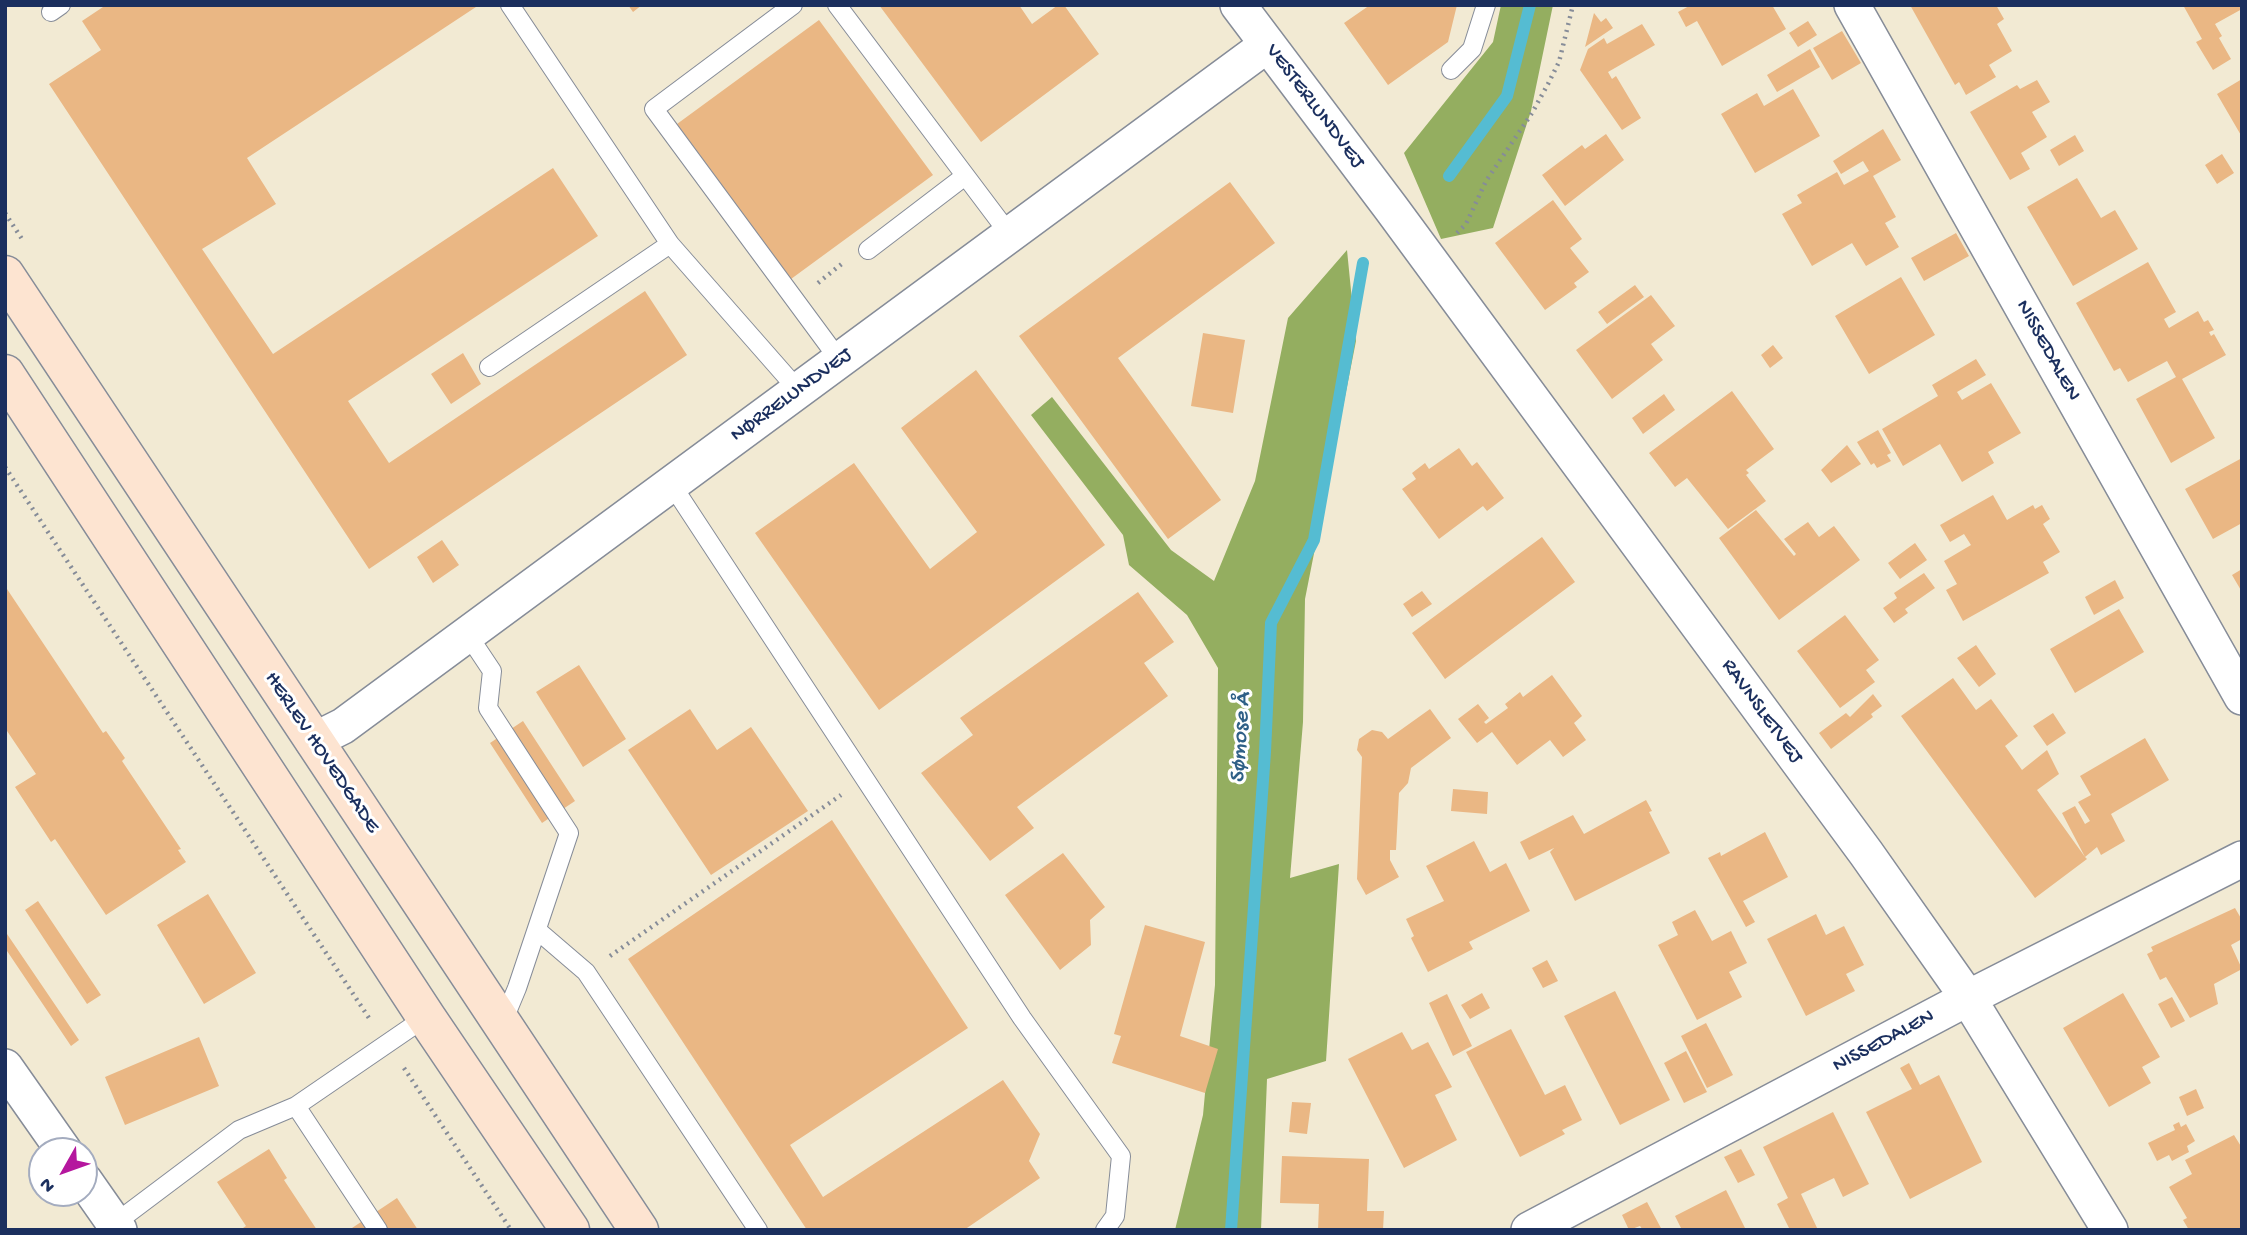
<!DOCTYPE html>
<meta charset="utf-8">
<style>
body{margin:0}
#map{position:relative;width:2247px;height:1235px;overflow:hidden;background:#f2ead3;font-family:"Gochi Hand",sans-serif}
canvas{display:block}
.frame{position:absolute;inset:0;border:7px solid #1b2f5e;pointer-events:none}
.north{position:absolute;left:28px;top:1137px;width:70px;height:70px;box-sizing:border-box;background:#fff;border:2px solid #a4acbf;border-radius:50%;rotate:230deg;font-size:19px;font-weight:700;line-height:28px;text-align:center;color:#1b2f5e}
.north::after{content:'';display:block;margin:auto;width:24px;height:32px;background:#b5179e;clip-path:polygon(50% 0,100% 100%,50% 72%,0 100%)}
</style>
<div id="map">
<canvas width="2247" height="1235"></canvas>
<div class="frame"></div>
<div class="north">N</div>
</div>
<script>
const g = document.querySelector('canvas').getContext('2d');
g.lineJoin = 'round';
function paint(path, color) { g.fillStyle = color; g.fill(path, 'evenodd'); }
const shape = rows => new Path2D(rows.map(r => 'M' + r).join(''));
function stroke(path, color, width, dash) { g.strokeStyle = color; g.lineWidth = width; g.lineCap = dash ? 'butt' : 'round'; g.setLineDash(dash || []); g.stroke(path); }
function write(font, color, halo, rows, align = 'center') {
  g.font = font + ' "Gochi Hand",sans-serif'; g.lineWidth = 6; g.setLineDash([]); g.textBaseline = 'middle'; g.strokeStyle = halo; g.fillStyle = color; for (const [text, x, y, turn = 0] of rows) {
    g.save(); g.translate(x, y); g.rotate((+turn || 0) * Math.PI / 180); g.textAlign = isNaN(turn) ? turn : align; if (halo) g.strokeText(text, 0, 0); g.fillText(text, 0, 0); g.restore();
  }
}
const forest = shape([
 [1501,5,1553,5,1531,111,1493,228,1441,239,1404,153,1493,42],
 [1347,250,1356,341,1305,599,1303,722,1290,878,1339,864,1326,1061,1267,1079,1261,1230,1175,1230,1203,1115,1215,985,1218,668,1187,615,1129,565,1123,535,1031,415,1052,397,1171,550,1214,581,1255,481,1288,318]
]);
const stream = shape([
 [1449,176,1507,96,1530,5],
 [1231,1230,1265,752,1271,623,1314,540,1363,263]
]);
const building = shape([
 [106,5,479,5,247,158,276,204,202,249,273,354,553,168,598,236,348,401,389,463,645,291,687,355,369,569,49,84,101,50,82,21],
 [628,5,642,5,633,12],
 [879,5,1019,5,1032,24,1058,5,1064,5,1099,54,981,142],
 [1370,5,1457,5,1448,42,1388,85,1344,23],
 [1691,5,1772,5,1786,29,1722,66,1697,21,1686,27,1678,12],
 [1910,5,1996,5,2004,19,1997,24,2012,51,1989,65,1996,77,1966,95,1959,82,1955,85],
 [2183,5,2242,5,2242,9,2215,24,2222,36,2219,38,2231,59,2213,70,2196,42,2202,39],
 [1594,13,1601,22,1606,18,1613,28,1585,47],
 [819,20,933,175,791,279,677,124],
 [1808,21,1817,35,1798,47,1789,33],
 [1642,24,1655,45,1608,72,1612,79,1616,76,1641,118,1622,130,1580,70,1588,49,1604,38,1607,44],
 [1842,31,1861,63,1832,80,1813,48],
 [1810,49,1820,67,1777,92,1767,75],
 [2242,79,2242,137,2217,94],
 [2037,80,2050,102,2032,112,2047,137,2021,153,2030,169,2010,180,1970,112,2017,85,2020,89],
 [1793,89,1820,136,1755,173,1721,114,1757,93,1764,106],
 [1883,129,1901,160,1873,176,1896,217,1885,223,1899,247,1866,266,1852,243,1812,266,1782,214,1802,203,1797,195,1837,172,1844,185,1869,171,1863,161,1841,174,1833,161],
 [1606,134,1624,160,1565,206,1542,175,1582,145,1585,149],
 [2075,135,2084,151,2059,166,2050,150],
 [2222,154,2234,173,2217,184,2205,165],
 [2077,178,2101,218,2115,210,2138,249,2073,286,2027,207],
 [1230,182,1275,243,1118,358,1221,500,1168,539,1019,336],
 [1553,200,1582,239,1570,248,1589,272,1574,283,1577,287,1545,310,1495,243],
 [1956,233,1969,256,1924,281,1911,258],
 [2148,262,2176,312,2164,319,2169,328,2198,311,2204,322,2208,320,2214,330,2209,332,2211,336,2214,334,2226,355,2182,379,2215,438,2171,463,2136,399,2176,377,2167,361,2128,382,2120,368,2114,371,2076,303],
 [1901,277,1935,335,1869,374,1835,316],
 [1635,285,1644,297,1607,324,1598,312],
 [1651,295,1675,326,1651,344,1663,360,1612,399,1576,350],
 [1203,333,1245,340,1233,413,1191,406],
 [1773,345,1783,358,1770,368,1761,355],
 [463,353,481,384,451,404,431,374],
 [1976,359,1986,375,1957,392,1962,400,1991,383,2021,433,1988,452,1994,463,1962,482,1940,444,1903,466,1882,429,1938,396,1932,385],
 [976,370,1105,545,879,710,755,533,854,463,930,569,977,532,901,428],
 [1732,391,1774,449,1746,470,1749,473,1746,475,1766,501,1728,529,1687,478,1675,487,1649,453],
 [1664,394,1675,410,1643,434,1632,418],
 [1878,430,1891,453,1887,455,1891,461,1877,468,1874,463,1871,465,1857,442],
 [1847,445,1861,464,1831,483,1821,470],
 [1459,448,1472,466,1477,462,1504,498,1487,511,1483,506,1439,539,1402,489,1416,479,1412,473,1425,463,1429,469],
 [2242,458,2242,523,2213,539,2185,489],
 [1993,495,2007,520,2033,505,2035,509,2042,505,2050,519,2043,524,2060,552,2043,562,2049,573,1963,621,1946,590,1957,584,1944,561,1971,545,1964,534,1950,542,1940,525],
 [1756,510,1794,556,1796,554,1784,539,1808,522,1819,537,1834,526,1860,560,1779,620,1719,538],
 [1542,537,1575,582,1445,679,1412,633],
 [442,540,459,565,433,583,417,557],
 [1915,543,1927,560,1900,579,1888,563],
 [2242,569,2242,592,2232,575],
 [1924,573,1935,588,1905,609,1908,613,1894,623,1883,608,1897,598,1894,593],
 [2115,580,2124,598,2094,615,2085,597],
 [5,586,103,733,106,731,125,758,122,761,181,849,178,850,186,862,106,915,55,839,51,842,15,787,36,774,5,728],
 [1422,591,1432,604,1412,617,1403,604],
 [1138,592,1174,642,1144,663,1168,696,1017,807,1034,828,990,861,921,773,973,735,960,718],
 [2119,609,2144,652,2075,693,2050,649],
 [1845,615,1879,660,1866,670,1875,682,1840,708,1797,651],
 [1976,645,1996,674,1979,687,1957,658],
 [579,665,626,739,583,767,536,692],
 [1552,675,1582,716,1574,723,1586,740,1563,757,1550,740,1517,765,1492,732,1477,743,1458,719,1478,704,1489,718,1484,722,1486,724,1508,708,1505,704,1520,692,1523,697],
 [1953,678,1976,710,1991,699,2018,736,2005,746,2022,770,2047,750,2059,774,2037,790,2085,857,2062,813,2075,806,2085,824,2090,821,2078,802,2091,795,2080,776,2145,738,2169,780,2111,814,2125,841,2101,855,2097,847,2085,857,2087,859,2035,898,1901,716],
 [1873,694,1882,706,1871,714,1873,717,1831,749,1819,733,1846,713,1850,717],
 [690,709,717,750,751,727,808,811,711,875,628,750],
 [1430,709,1451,738,1411,768,1408,783,1399,793,1396,850,1390,850,1390,860,1399,877,1366,895,1357,879,1362,757,1357,750,1359,739,1372,730,1382,732,1388,739],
 [2053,713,2066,733,2047,746,2033,726],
 [523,721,575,801,542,823,490,743],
 [1453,789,1488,792,1487,814,1451,811],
 [1646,800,1652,811,1649,812,1670,853,1575,901,1550,852,1554,848,1529,860,1520,842,1573,815,1584,834],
 [832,820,968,1028,790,1145,823,1197,1003,1080,1040,1134,1029,1161,1040,1178,964,1230,807,1230,628,959],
 [1765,832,1788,877,1743,901,1755,922,1746,927,1708,858,1720,852,1721,856],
 [1474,841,1490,872,1506,863,1530,911,1469,942,1473,949,1428,972,1411,938,1414,936,1406,919,1444,901,1426,866],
 [1063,853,1105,907,1090,920,1091,945,1060,970,1005,895],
 [208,894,256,973,204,1004,157,925],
 [38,901,101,995,87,1004,25,910],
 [2235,908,2242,920,2242,939,2231,945,2242,969,2214,984,2218,1004,2190,1018,2166,977,2160,980,2147,954,2153,951,2151,947],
 [1695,910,1712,941,1731,931,1747,963,1729,972,1742,997,1697,1020,1658,945,1678,935,1672,922],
 [1816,914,1826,935,1844,926,1864,965,1846,974,1855,991,1806,1016,1767,939],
 [1145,925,1205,942,1180,1036,1218,1049,1205,1093,1112,1063,1121,1036,1114,1034],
 [5,931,79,1040,71,1046,5,948],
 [1547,960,1558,981,1543,988,1532,968],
 [1615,991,1670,1100,1620,1125,1564,1016],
 [1482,993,1490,1008,1470,1019,1461,1005],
 [2123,993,2160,1057,2142,1067,2151,1083,2109,1107,2063,1028],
 [1447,994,1472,1046,1453,1056,1429,1003],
 [2172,997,2185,1021,2171,1028,2158,1004],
 [1706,1023,1733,1075,1707,1088,1681,1036],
 [1511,1029,1545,1095,1565,1085,1582,1120,1562,1130,1565,1134,1520,1157,1466,1052],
 [1402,1032,1412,1050,1428,1042,1452,1087,1435,1095,1457,1140,1404,1168,1348,1059],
 [199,1037,219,1086,125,1125,105,1077],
 [1686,1051,1707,1092,1684,1103,1664,1063],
 [1909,1063,1920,1085,1939,1075,1982,1162,1910,1199,1866,1112,1912,1089,1900,1068],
 [2196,1089,2204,1108,2187,1116,2179,1097],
 [1292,1102,1311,1103,1307,1134,1289,1132],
 [1833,1112,1869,1184,1843,1197,1834,1178,1801,1194,1818,1230,1790,1230,1777,1204,1788,1198,1763,1147],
 [2179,1122,2181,1127,2186,1124,2195,1141,2187,1146,2189,1152,2172,1161,2169,1155,2157,1161,2148,1143,2175,1130,2173,1125],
 [2234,1135,2242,1148,2242,1230,2189,1230,2183,1220,2187,1218,2169,1187,2192,1174,2185,1160],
 [269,1149,287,1178,284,1180,317,1230,240,1230,246,1226,217,1182],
 [1741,1149,1755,1175,1738,1183,1724,1157],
 [1282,1156,1369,1159,1367,1211,1384,1211,1383,1230,1318,1230,1319,1204,1280,1203],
 [1726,1190,1746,1230,1682,1230,1675,1216],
 [397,1198,418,1230,349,1230],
 [1647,1202,1662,1230,1643,1230,1640,1226,1629,1230,1622,1215]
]);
const path = shape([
 [5,213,22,239],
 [1457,233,1466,224,1486,181,1532,113,1548,84,1559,62,1573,5],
 [818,283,844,262],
 [5,467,371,1021],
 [610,956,841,795],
 [404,1068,511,1230]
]);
const lane = shape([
 [510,5,670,244,799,391],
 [793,5,654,109,840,361],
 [837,5,1010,235],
 [51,12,61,5],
 [1451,70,1472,49,1486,5],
 [868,250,965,176],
 [489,367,670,244],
 [672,485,1022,1018,1121,1156,1115,1216,1105,1230],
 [468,635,492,671,488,708,569,833,517,988,502,1024],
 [537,930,586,972,758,1230],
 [296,1106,378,1230],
 [114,1224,239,1130,296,1106,426,1017]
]);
const street = shape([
 [1238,5,1391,208,1866,853,1968,998,2110,1230],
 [1852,5,2242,697],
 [313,741,343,726,1267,45],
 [5,1067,64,1151],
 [84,1180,119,1230],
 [1529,1230,1968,998,2242,859]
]);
const secondary = shape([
 [5,275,639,1230],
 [5,374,426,1017,570,1230]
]);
const streetNames = [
 ["VESTERLUNDVEJ",1314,107,53],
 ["NISSEDALEN",2047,351,61],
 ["NØRRELUNDVEJ",792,396,-36],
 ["RAVNSLETVEJ",1761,712,54],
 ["HERLEV HOVEDGADE",321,753,56],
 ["NISSEDALEN",1884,1042,-28]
];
const waterNames = [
 ["Sømose Å",1242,738,-86]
];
paint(forest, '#94ae60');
stroke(stream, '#55bcd2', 12);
paint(building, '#eab784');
stroke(lane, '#868c98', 20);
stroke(street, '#868c98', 38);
stroke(secondary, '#868c98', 41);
stroke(path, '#868c98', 4.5, [2, 5]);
stroke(lane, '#fff', 18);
stroke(street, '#fff', 35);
stroke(secondary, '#fde4d1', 38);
write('21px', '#1b2f5e', '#fff', streetNames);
write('italic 23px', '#2f6087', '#fff', waterNames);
</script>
